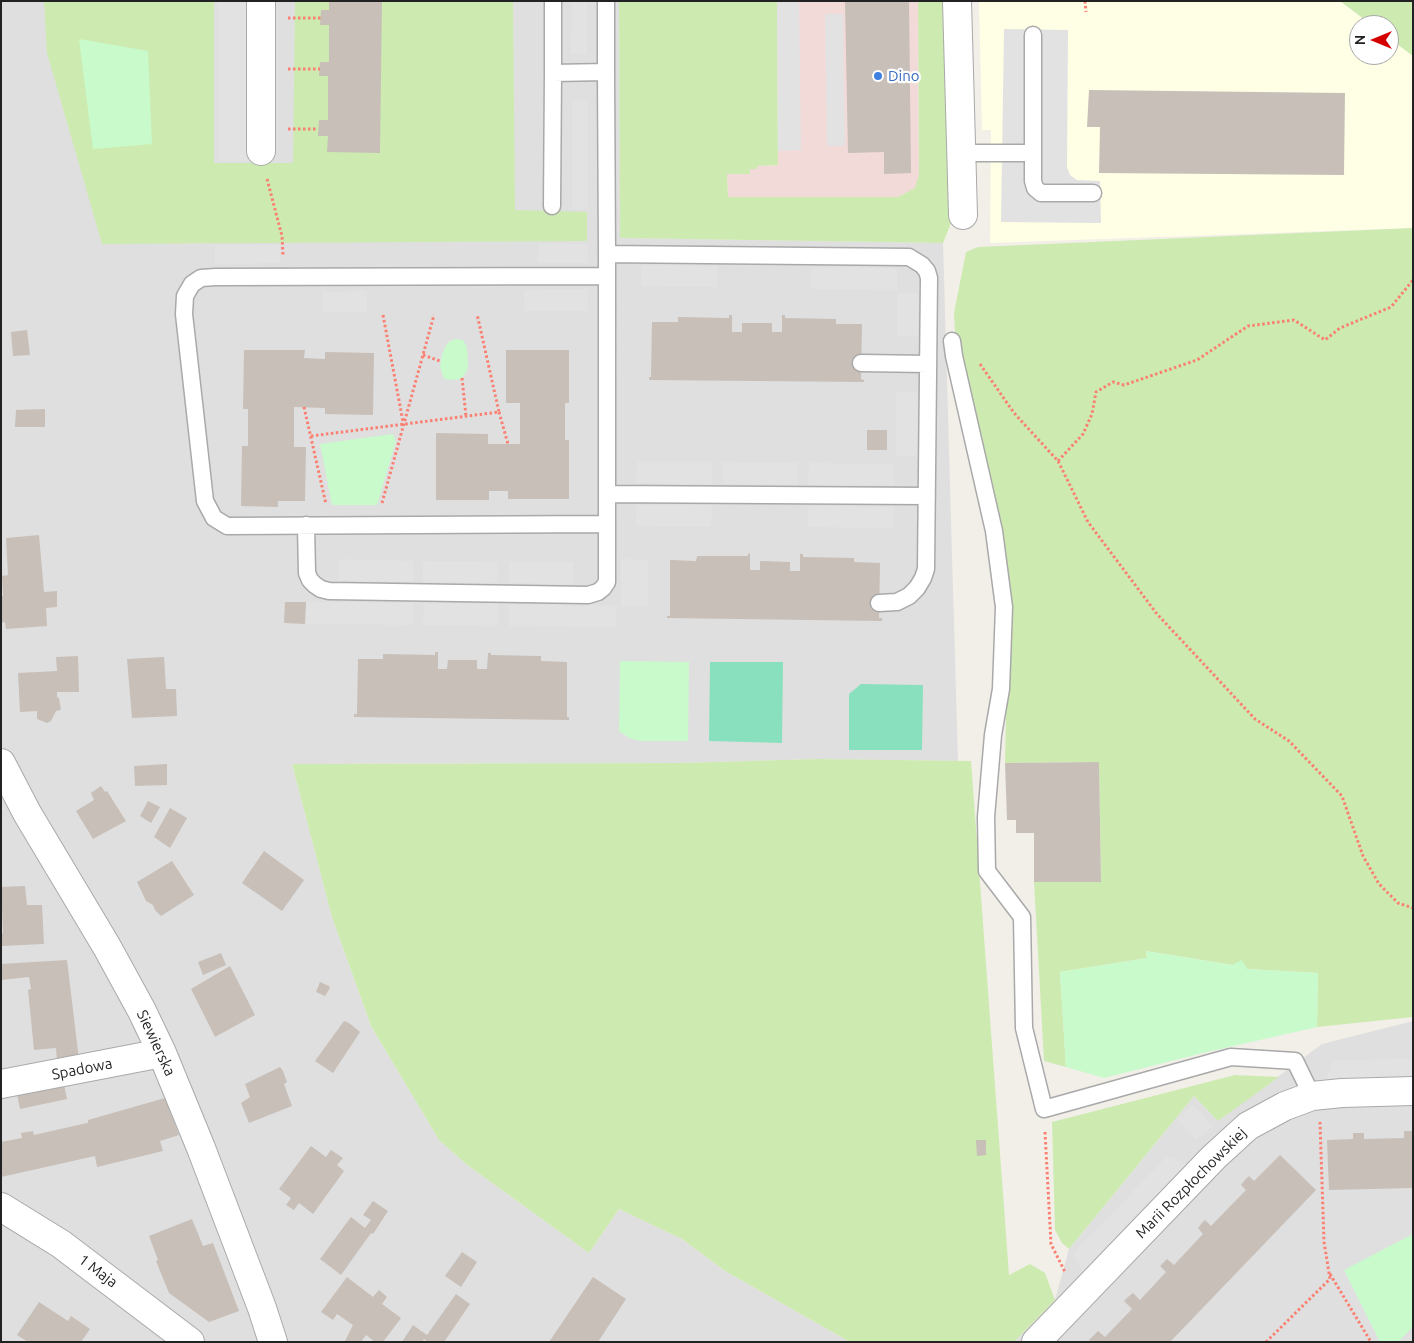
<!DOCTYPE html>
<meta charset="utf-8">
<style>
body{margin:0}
#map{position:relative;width:1414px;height:1343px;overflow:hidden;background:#f2efe9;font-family:Ubuntu,sans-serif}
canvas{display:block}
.frame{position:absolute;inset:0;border:2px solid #222;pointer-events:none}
.north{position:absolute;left:1349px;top:15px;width:50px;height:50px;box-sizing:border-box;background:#fff;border:1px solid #a7a7a7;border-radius:50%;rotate:270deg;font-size:14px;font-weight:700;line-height:20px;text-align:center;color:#222}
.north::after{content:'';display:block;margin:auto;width:18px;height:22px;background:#d40000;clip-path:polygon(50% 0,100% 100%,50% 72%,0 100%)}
</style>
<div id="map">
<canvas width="1414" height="1343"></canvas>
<div class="frame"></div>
<div class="north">N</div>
</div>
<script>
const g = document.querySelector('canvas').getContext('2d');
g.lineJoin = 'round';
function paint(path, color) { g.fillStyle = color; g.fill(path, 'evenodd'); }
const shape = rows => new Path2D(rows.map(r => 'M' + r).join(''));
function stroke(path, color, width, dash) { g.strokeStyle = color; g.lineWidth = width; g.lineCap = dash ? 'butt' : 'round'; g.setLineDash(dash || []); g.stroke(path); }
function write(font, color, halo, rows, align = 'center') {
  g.font = font + ' Ubuntu,sans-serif'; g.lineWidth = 4.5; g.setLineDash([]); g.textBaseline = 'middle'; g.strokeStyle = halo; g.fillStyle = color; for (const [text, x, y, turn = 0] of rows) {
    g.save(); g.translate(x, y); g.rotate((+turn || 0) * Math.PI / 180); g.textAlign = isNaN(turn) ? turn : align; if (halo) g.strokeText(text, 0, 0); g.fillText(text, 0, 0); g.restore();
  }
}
const residential = shape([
 [1,1,619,1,621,238,943,243,958,761,818,759,679,763,292,764,332,917,371,1026,439,1140,466,1164,589,1253,619,1209,682,1239,725,1271,850,1342,1,1342],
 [1413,1021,1413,1342,1014,1342,1055,1300,1069,1249,1194,1096,1218,1121,1322,1044]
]);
const commercial = shape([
 [777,1,918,1,919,174,916,188,898,197,728,197,727,174,750,174,750,169,757,166,778,165]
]);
const education = shape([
 [979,1,1340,1,1371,25,1359,25,1359,55,1389,55,1389,38,1413,56,1413,228,990,243,991,130,982,130]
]);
const grass = shape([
 [44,1,214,1,214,163,293,163,295,1,513,1,515,210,587,212,587,241,102,244,47,53],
 [619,1,777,1,778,165,757,166,757,169,750,169,750,174,727,174,728,197,898,197,915,188,919,174,918,1,947,1,953,218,943,243,620,238],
 [1340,1,1413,1,1413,56,1389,38,1389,25,1372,25],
 [1413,228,1413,1017,1317,1027,1318,973,1247,969,1233,965,1146,951,1147,958,1060,972,1066,1067,1044,1061,1034,882,1101,881,1099,762,1005,763,1009,588,955,331,954,313,966,252,978,247],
 [818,759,971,761,1009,1275,1030,1264,1045,1273,1055,1300,1014,1342,850,1342,725,1271,682,1239,619,1209,589,1253,466,1164,439,1140,371,1026,332,917,292,764,679,763],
 [1235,1075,1279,1077,1218,1121,1194,1096,1069,1249,1062,1243,1055,1230,1052,1122]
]);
const park = shape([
 [79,39,148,51,152,144,93,149],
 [456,339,463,340,467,347,468,365,467,371,462,378,455,380,444,379,440,366,442,355,446,345,450,341],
 [393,434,396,441,377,505,332,505,320,444],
 [620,661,689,662,688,741,640,741,629,738,619,731],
 [1146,951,1232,965,1242,960,1247,969,1318,973,1317,1027,1203,1053,1104,1078,1066,1067,1060,972,1147,958],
 [1413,1234,1413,1327,1398,1342,1380,1342,1344,1270]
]);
const pitch = shape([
 [710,662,783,662,782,743,709,741],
 [861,684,923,685,922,750,849,750,849,694]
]);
const parking = shape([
 [218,1,257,1,257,161,218,161],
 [572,1,587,1,587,54,571,54],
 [777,1,799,1,801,150,778,151],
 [825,14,843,14,845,146,827,146],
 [1004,29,1068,30,1067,167,1070,175,1077,180,1100,181,1101,223,1001,222],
 [572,100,588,101,588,209,572,209],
 [538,244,588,244,588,263,538,263],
 [215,245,280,245,280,263,215,264],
 [641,265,717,266,717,287,641,286],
 [811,267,897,268,897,290,811,289],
 [588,289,588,311,524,311,524,290],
 [367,291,367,312,322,312,322,292],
 [897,293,919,293,918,336,897,336],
 [896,392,918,392,917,456,896,456],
 [637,462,712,462,712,484,636,483],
 [723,462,798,463,798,485,723,484],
 [809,463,894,464,894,485,808,485],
 [636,505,712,505,711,527,636,526],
 [808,506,894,507,894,528,808,527],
 [339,559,413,561,413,582,338,581],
 [621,559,648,560,648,606,621,606],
 [423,561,498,562,498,583,423,582],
 [509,562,573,562,573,584,509,583],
 [306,602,413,603,413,625,305,624],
 [424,603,498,604,498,626,423,625],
 [509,604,616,606,616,627,509,626],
 [1413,1059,1413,1078,1326,1079,1334,1060],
 [1193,1104,1213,1126,1196,1140,1177,1119],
 [1166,1157,1187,1164,1083,1272,1073,1253]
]);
const building = shape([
 [329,1,382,1,380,153,327,152,328,136,318,136,319,120,328,120,328,76,319,76,320,62,329,62,329,25,320,25,321,10,329,10],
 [845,1,909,1,911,173,884,174,884,152,848,153],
 [1089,90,1345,93,1344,175,1099,173,1100,127,1087,127],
 [729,315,732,315,732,332,742,332,742,323,772,323,772,332,782,332,782,315,785,315,785,318,836,319,836,324,862,324,861,379,864,380,864,382,649,380,649,377,651,377,652,322,678,322,678,317,729,318],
 [27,330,30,355,13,356,11,332],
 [244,350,305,350,304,358,325,359,325,352,374,353,373,415,325,414,325,408,294,407,294,447,306,447,305,501,278,501,278,507,241,506,242,446,248,446,248,409,243,409],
 [506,350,569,350,569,403,565,403,565,440,569,440,569,499,508,499,508,491,489,491,489,500,436,500,436,433,488,434,488,444,520,444,520,403,506,403],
 [45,409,45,427,15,427,16,410],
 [867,430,887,430,887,450,867,450],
 [39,535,44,592,57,591,57,607,46,608,47,626,6,629,5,622,1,623,1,596,3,596,2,576,8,575,6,538],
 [748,553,750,554,750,570,760,570,760,561,790,562,790,571,800,571,800,554,803,554,803,557,854,558,854,562,880,563,879,618,882,618,882,621,667,618,667,616,670,616,670,560,696,561,697,556,748,556],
 [285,602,306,602,305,624,284,623],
 [435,652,438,652,438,669,447,669,448,660,477,660,477,669,487,669,488,653,491,653,491,655,541,656,541,661,567,662,567,717,569,717,569,720,354,717,354,714,357,714,358,659,383,659,383,654,435,655],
 [78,656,79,692,57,692,57,697,59,698,61,710,56,711,51,721,47,723,37,719,37,711,20,712,18,673,57,671,56,657],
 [164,657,166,689,176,689,177,716,132,718,127,659],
 [1099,762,1101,882,1034,882,1034,833,1016,833,1016,820,1007,820,1005,763],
 [167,764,167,785,135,786,134,766],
 [101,786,105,792,107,791,126,821,93,839,76,811,94,800,91,793],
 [148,801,160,807,151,823,140,816],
 [170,808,187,818,170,848,154,837],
 [264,851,304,880,282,911,242,883],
 [172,861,194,895,161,916,155,910,153,905,146,901,137,882],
 [25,886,27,905,42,905,44,944,1,946,1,933,3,933,1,887],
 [221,953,226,965,203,975,198,962],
 [67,960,79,1060,57,1061,56,1048,34,1050,28,990,31,989,29,977,1,980,1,964],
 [230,966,255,1015,215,1037,191,989],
 [320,982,329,986,330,988,325,996,316,992],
 [344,1021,349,1023,360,1032,333,1073,315,1061],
 [280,1067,283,1071,287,1082,284,1084,292,1106,249,1123,241,1103,250,1097,245,1084],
 [64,1084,67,1099,20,1109,17,1094],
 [165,1098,179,1135,160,1141,163,1151,97,1167,95,1156,1,1177,1,1142,22,1138,21,1133,33,1131,34,1135,87,1123,88,1123,88,1120],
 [1404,1131,1413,1131,1413,1188,1329,1190,1327,1140,1353,1139,1353,1133,1364,1133,1364,1139,1404,1138],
 [976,1140,986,1140,986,1155,977,1156],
 [311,1146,326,1157,331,1150,343,1158,337,1165,344,1171,313,1214,299,1203,294,1210,286,1205,291,1198,279,1189],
 [1280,1155,1316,1190,1170,1342,1091,1342,1089,1340,1098,1331,1105,1337,1132,1309,1124,1301,1128,1297,1133,1293,1140,1300,1166,1272,1160,1266,1167,1259,1174,1265,1203,1234,1198,1228,1201,1224,1205,1220,1211,1226,1246,1190,1241,1185,1245,1180,1249,1176,1254,1181],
 [373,1201,388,1211,373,1234,371,1233,341,1275,320,1259,351,1217,365,1228,371,1220,363,1215],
 [192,1219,203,1246,213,1243,239,1311,209,1322,169,1293,156,1261,158,1260,149,1236],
 [462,1252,477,1262,461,1287,445,1276],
 [347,1277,373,1297,379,1290,387,1297,382,1304,401,1318,383,1342,375,1342,366,1335,361,1342,347,1342,345,1341,353,1325,337,1314,333,1320,321,1312],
 [593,1277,626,1299,598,1342,549,1342],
 [456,1294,470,1304,444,1342,428,1342,424,1339,422,1342,402,1342,413,1325,427,1335],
 [39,1302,68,1321,71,1316,90,1329,81,1342,28,1342,17,1335]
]);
const path = shape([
 [1085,1,1086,12],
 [288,18,321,18],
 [288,69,320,69],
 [288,129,318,129],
 [267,179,282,236,283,256],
 [383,315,403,422],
 [423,355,440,361],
 [980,364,1014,413,1058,461,1088,522,1157,614,1255,719,1289,741,1342,796,1363,856,1379,884,1398,903,1413,908],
 [462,378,466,416],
 [304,407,326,504],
 [499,412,508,444],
 [311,436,499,412,477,314],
 [1058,461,1083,434,1092,414,1096,392,1113,382,1124,385,1197,360,1248,326,1294,320,1325,340,1340,328,1391,307,1413,280],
 [382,503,434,315],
 [1045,1132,1051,1244,1065,1272],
 [1330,1274,1371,1342],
 [1266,1342,1330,1279,1324,1242,1320,1122]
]);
const lane = shape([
 [606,1,606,72,607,254,607,524,227,526,214,518,205,501,184,314,185,296,192,284,201,278,216,277,607,276],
 [553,73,553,1],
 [961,153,1033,153,1033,35],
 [1033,153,1033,181,1035,188,1041,193,1093,193],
 [552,206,553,73,606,72],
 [607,254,909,257,922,265,927,271,929,278,926,569,923,578,917,588,909,596,897,602,879,603],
 [952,341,954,356,994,531,1004,607,1001,689,993,735,986,817,987,871,1022,917,1024,1028,1044,1109,1231,1057,1295,1061,1312,1096],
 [861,363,928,364],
 [607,494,927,496],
 [306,525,307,573,310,580,315,585,321,589,329,591,588,595,598,592,603,588,607,582,607,524]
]);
const street = shape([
 [261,1,261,151],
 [957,1,963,215],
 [1,763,27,813,107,947,142,1011,162,1053,201,1148,262,1308,273,1342],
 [1,1084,162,1053],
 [1,1207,61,1244,190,1342],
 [1036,1342,1214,1157,1248,1126,1285,1106,1312,1096,1342,1093,1413,1091]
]);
const markers = [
 [878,76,5,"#3f7fe0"]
];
const shopNames = [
 ["Dino",888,76]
];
const streetNames = [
 ["Siewierska",156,1043,65],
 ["Spadowa",82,1069,-11],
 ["Marii Rozpłochowskiej",1191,1183,-45],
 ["1 Maja",98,1271,37]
];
paint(residential, '#e0dfdf');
paint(commercial, '#f2dad9');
paint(education, '#ffffe5');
paint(grass, '#cdebb0');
paint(park, '#c8facc');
paint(pitch, '#88e0be');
paint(parking, '#e2e2e2');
paint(building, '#c7bfb8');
stroke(lane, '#a9a9a9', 19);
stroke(street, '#a9a9a9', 30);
stroke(path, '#fa8072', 3, [2.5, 2.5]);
stroke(lane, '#fff', 16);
stroke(street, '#fff', 28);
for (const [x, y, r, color] of markers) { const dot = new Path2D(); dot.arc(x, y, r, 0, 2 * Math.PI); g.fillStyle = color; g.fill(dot); stroke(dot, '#fff', 2); }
write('15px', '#366cbe', '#fff', shopNames, 'left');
write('15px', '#222', '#fff', streetNames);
</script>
